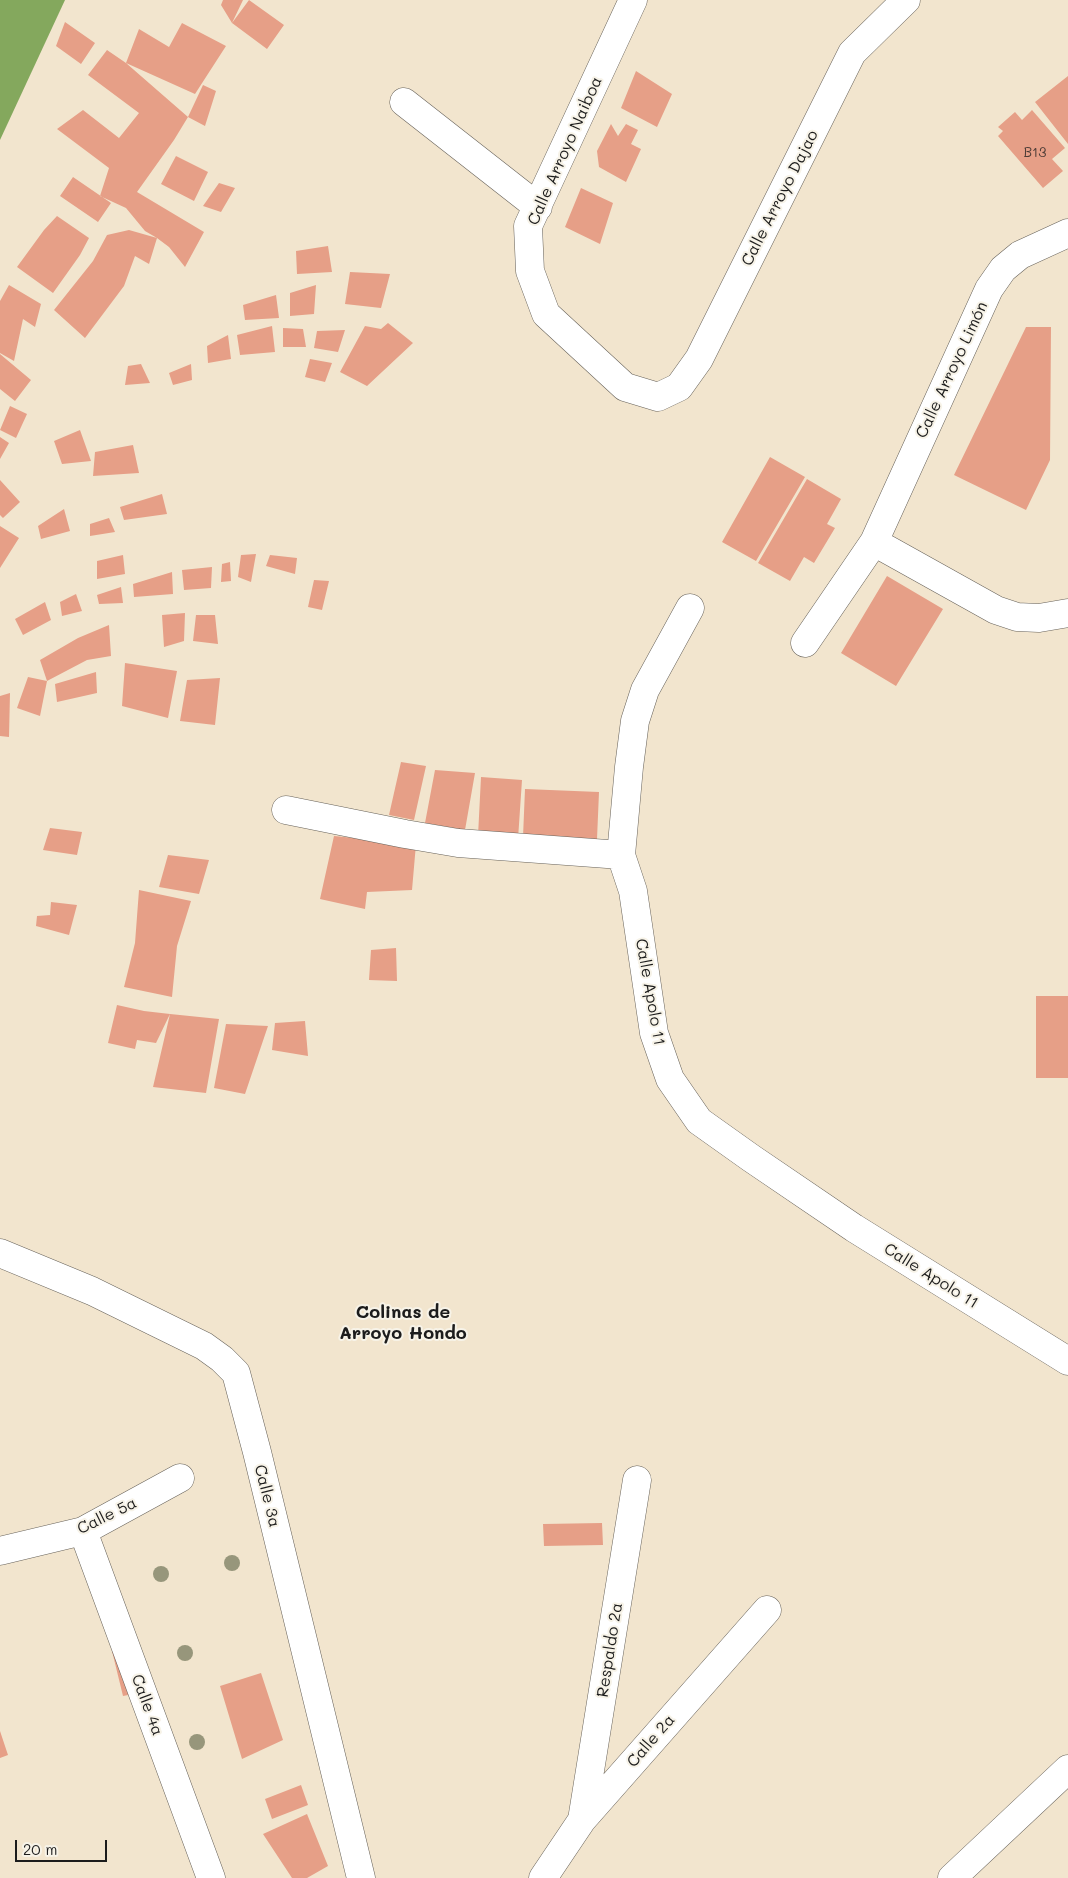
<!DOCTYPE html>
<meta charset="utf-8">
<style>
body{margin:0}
#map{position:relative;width:1068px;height:1878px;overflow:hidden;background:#f2e5ce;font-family:Mali,sans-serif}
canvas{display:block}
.scale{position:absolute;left:15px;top:1840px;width:92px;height:22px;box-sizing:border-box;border:2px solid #1c1c1c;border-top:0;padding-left:6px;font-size:15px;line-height:18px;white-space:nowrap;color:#1c1c1c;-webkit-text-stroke:4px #f7f3e8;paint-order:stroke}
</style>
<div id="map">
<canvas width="1068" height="1878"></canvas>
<div class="scale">20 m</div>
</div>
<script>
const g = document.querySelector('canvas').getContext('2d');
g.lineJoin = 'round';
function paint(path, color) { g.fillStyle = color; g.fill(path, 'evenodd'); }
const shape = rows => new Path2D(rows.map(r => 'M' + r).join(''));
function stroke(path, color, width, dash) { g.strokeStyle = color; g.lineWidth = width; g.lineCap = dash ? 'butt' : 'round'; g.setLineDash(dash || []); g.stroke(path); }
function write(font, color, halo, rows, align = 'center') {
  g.font = font + ' Mali,sans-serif'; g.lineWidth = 4; g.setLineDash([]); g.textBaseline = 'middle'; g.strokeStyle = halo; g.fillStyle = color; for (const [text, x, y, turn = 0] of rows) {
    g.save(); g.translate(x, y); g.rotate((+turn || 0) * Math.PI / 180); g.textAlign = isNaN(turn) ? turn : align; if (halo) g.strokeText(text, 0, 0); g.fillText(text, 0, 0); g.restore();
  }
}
const forest = shape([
 [0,0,65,0,0,140]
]);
const building = shape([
 [223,0,243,0,232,23,249,0,284,25,267,49,232,23,221,5],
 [65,22,95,43,81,64,56,46],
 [182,23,226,46,195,94,126,63,139,29,169,47],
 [107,50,126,63,188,117,174,140,137,192,204,232,185,267,169,247,157,238,149,264,135,256,124,286,85,338,54,310,93,261,107,235,129,230,157,238,145,231,126,208,100,196,109,168,57,129,83,110,119,138,139,113,88,75],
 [636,71,672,94,657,127,621,108],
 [1068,76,1068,144,1035,102],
 [203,85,216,91,205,126,188,117],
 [1032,110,1065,148,1052,159,1063,171,1043,188,998,136,1003,131,998,127,1015,112,1022,120],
 [611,124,618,136,626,124,638,130,631,144,641,149,626,182,599,167,597,151],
 [176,156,208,172,194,201,161,184],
 [73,177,111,203,98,222,60,196],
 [219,183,235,188,221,212,203,206],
 [581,188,613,203,600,244,565,227],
 [57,216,89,238,80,255,53,293,17,267,44,230],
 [328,246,332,272,297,274,296,251],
 [350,272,390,274,381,308,345,304],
 [9,285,41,304,35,327,23,319,14,361,0,353,0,301],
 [316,285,314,314,290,316,290,293],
 [276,295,279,318,245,320,243,305],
 [388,323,413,343,367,386,340,372,365,326,381,329],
 [272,326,275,352,240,355,237,335],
 [1026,327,1051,327,1050,460,1026,510,954,475],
 [283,328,303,329,306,347,283,347],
 [345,330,338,352,314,348,317,331],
 [228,335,231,359,208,363,207,346],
 [0,354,31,380,15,401,0,389],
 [310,359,332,363,325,382,305,377],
 [141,364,150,383,125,385,128,366],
 [191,364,192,380,173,385,169,373],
 [10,406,27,414,16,438,0,430],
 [80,430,91,461,62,464,54,441],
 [0,437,9,443,0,459],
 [133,445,139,473,93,476,95,452],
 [770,457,805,477,756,561,722,542],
 [807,479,841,499,827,524,835,528,814,563,804,557,790,581,758,563],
 [0,480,20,502,3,518,0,515],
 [162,494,167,514,124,520,120,507],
 [64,509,70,531,41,539,38,526],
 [109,518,115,532,90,536,90,524],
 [0,526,19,538,0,568],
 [256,554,251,582,238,577,241,555],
 [123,555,125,574,97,579,97,561],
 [270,555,297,558,295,574,266,566],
 [230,562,231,581,221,582,222,564],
 [212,567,211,588,184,590,182,570],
 [172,572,173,594,134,597,133,584],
 [887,576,943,609,896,686,841,653],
 [314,580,329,581,322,610,308,607],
 [121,587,123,603,99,604,97,595],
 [76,594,82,611,62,616,60,602],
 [45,602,51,620,23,635,15,619],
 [185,613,184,641,164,647,162,615],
 [196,615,215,615,218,644,193,641],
 [109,625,111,656,87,660,47,681,40,660,78,638],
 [125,663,177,671,168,718,122,706],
 [96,672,97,693,57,702,55,684],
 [28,677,47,681,40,716,17,708],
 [220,678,215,725,180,721,187,680],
 [10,693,9,737,0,736,0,696],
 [401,762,426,766,414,820,389,815],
 [435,770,475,773,465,830,425,823],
 [481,777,522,780,518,839,478,836],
 [525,789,599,792,597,839,523,837],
 [50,828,82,832,77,855,43,850],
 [334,836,416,844,412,890,367,892,365,909,320,899],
 [168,855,209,860,199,894,159,887],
 [139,890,191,901,177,946,172,997,124,987,135,943],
 [51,902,77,905,69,935,36,926,37,916,50,915],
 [396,948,397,981,369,980,371,950],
 [1036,996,1068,996,1068,1078,1036,1078],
 [117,1005,144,1011,170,1014,156,1043,137,1040,135,1049,108,1043],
 [170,1014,219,1019,206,1093,153,1087],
 [305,1021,308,1056,272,1050,275,1023],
 [226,1024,268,1026,245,1094,214,1088],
 [602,1523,603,1545,544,1546,543,1524],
 [122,1645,139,1693,123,1696,112,1651],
 [261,1673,283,1740,242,1759,220,1686],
 [0,1731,8,1755,0,1758],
 [301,1785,308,1805,272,1819,265,1799],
 [307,1814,328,1866,307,1878,292,1878,263,1834]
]);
const minor = shape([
 [633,0,528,226,530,271,546,314,625,387,658,397,679,387,699,359,852,53,906,0],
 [404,102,538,207],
 [1068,233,1020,255,1003,269,989,289,874,542,996,610,1017,617,1039,618,1068,613],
 [690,608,645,690,635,721,629,767,621,855,633,891,654,1033,670,1079,699,1121,751,1158,854,1228,1068,1361],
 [805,643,874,542],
 [286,810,405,834,458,843,621,855],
 [0,1253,92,1291,204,1346,222,1359,236,1373,257,1452,361,1878],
 [83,1531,211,1878],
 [0,1551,83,1531,180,1478],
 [582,1820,637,1480],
 [543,1878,582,1820,767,1610],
 [952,1878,1068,1769]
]);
const trees = [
 [232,1563],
 [161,1574],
 [185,1653],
 [197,1742]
];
const numberNames = [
 ["B13",1035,153]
];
const streetNames = [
 ["Calle Arroyo Naiboa",565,151,-66],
 ["Calle Arroyo Dajao",780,198,-63],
 ["Calle Arroyo Limón",952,370,-65],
 ["Calle Apolo 11",650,992,80],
 ["Calle Apolo 11",931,1276,32],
 ["Calle 3a",267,1496,76],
 ["Calle 5a",107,1516,-26],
 ["Respaldo 2a",610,1650,-81],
 ["Calle 4a",147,1705,70],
 ["Calle 2a",651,1741,-49]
];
const neighbourhoodNames = [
 ["Colinas de",403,1312],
 ["Arroyo Hondo",403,1333]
];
paint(forest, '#84a85d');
paint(building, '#e69f87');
stroke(minor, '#67625a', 29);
stroke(minor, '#fff', 28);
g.fillStyle = '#97967b';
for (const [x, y] of trees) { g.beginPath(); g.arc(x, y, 8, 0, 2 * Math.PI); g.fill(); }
write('14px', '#4e3d37', null, numberNames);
write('16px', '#1c1c1c', '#f7f3e8', streetNames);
write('bold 18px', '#1c1c1c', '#f7f3e8', neighbourhoodNames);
</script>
